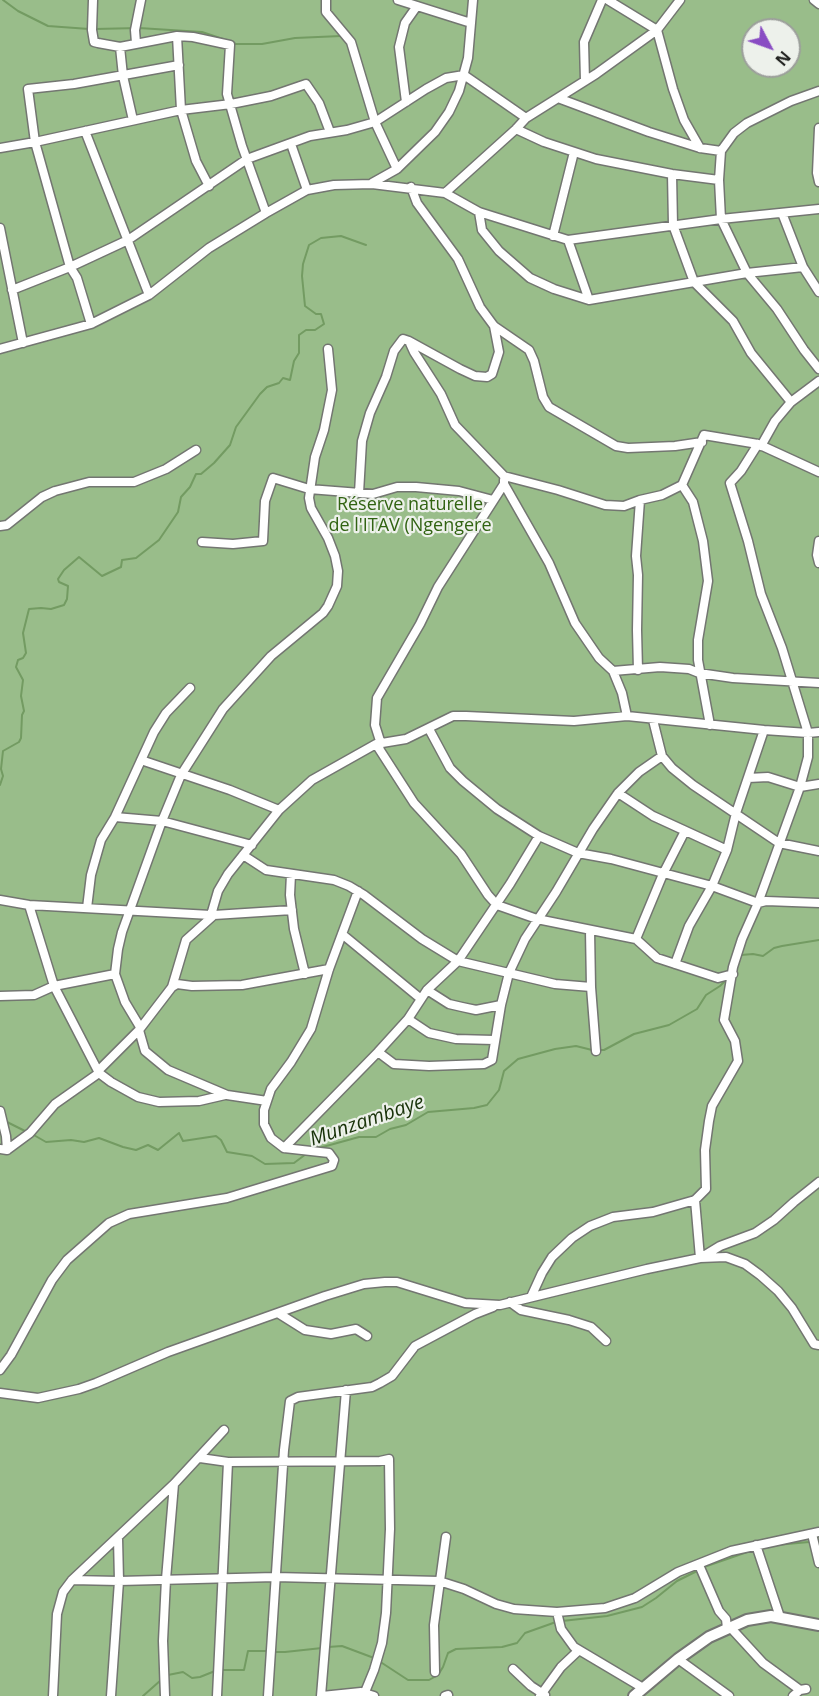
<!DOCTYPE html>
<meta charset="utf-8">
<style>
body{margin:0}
#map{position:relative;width:819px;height:1696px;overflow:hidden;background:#e0e4de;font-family:"Open Sans",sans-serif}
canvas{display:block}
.north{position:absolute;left:741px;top:18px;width:60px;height:60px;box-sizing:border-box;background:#edf1eb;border:2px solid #9c9f9b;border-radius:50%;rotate:131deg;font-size:16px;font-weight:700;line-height:24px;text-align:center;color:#232422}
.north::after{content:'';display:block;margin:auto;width:21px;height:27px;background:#894cc3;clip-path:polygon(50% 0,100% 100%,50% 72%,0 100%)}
</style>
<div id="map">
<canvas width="819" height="1696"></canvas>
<div class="north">N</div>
</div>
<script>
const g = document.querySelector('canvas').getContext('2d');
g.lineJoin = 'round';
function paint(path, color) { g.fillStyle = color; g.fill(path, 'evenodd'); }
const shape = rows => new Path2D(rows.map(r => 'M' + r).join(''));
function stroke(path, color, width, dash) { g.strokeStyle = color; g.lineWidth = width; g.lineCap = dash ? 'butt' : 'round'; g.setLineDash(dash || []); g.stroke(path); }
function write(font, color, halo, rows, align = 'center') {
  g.font = font + ' "Open Sans",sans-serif'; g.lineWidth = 4.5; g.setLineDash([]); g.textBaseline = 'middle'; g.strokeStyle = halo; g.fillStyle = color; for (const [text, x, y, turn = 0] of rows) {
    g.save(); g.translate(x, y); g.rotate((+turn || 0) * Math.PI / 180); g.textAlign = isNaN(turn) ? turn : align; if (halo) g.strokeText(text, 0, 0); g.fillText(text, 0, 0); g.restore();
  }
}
const green = shape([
 [0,0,819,0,819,1696,0,1696],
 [753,30,789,30,789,66,753,66]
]);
const stream = shape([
 [3,0,18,11,48,26,89,29],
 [95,29,139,28,202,32,223,39],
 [231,42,236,44,262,44,295,38,341,36],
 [0,785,3,776,1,769,3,751,19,742,21,738,22,715,24,711,21,696,23,680,16,667,18,660,23,658,26,653,23,633,29,609,41,608,51,609,64,605,67,599,68,586,59,582,58,579,64,570,79,557,102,576,121,567,122,560,136,558,159,540,178,512,181,497,190,487,196,474,201,474,214,463,230,445,236,427,260,394,267,387,279,383,283,378,290,380,294,361,299,353,299,335,306,330,315,330,324,324,321,314,316,314,305,306,302,276,303,264,309,245,321,238,341,236,366,245],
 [741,955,753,954,763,956,774,948,782,946,819,940],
 [598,1050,604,1050,634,1034,669,1025,697,1009,706,995,720,986,728,978],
 [5,1121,27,1132],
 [32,1134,46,1142,71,1140,84,1142,99,1138,123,1147,136,1150,148,1145,158,1150,179,1133,183,1141,216,1136,221,1140,227,1152,252,1156,265,1164,294,1163,306,1154],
 [319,1148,359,1137,376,1137,390,1129,406,1125,428,1112,474,1108,487,1105,499,1090,504,1071,518,1059,555,1049,576,1046,592,1050],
 [776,1545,809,1542],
 [704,1567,753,1550],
 [562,1621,607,1616,642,1607,656,1598,677,1581,699,1570],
 [328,1647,342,1646,374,1658],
 [274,1652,285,1652,322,1648],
 [379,1661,408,1680,429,1680,438,1675,443,1667,448,1653,456,1649,502,1647,517,1643,525,1633,556,1622],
 [221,1670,244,1670,248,1651,269,1651],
 [168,1675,183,1672,192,1678,200,1677,215,1671],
 [143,1696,161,1680]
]);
const minor = shape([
 [93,0,92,30,94,42,98,43,120,47,177,36,193,37,230,45,227,94,242,146,266,213],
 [326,0,326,12,351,42,375,122,397,169],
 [398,0,471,23],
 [608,0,657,30,673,89,684,120,700,148],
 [814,0,819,4],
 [177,36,181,110,196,161,209,186],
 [136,43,135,30,141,0],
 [120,47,123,76,133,120],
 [585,81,584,42,602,0],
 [819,91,791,101,747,123,734,133,721,151,719,180,721,219,747,273,777,309,804,350,819,369],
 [558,98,649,132,700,148,721,151],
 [406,102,399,47,405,23,417,6],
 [819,128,817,173,819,182],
 [516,129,544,142,596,159,672,174,719,180],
 [85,131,149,295],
 [291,144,307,190],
 [0,148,35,142,181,110,231,104,271,96,306,84,319,103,330,132],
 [672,174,673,225,694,282,733,321,751,353,791,402],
 [372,183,397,169,435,132,449,112,459,91,468,58,473,0],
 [411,187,417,203,458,259,480,307,494,326,529,350,534,361,543,397,549,407,616,446,628,448,675,446,702,442],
 [445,193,516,129,526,118,596,74,657,30,680,0],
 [479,212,482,230,499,251,530,278,554,289,589,300,747,273,803,267],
 [782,213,803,267,819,292],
 [0,228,23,343],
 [553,236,574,152],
 [568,240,589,300],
 [12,290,70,267,128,240,247,159,310,136,347,130,375,122,426,89,446,78,464,75,526,118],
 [91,324,77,278,70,267,35,142,28,89,74,84,179,65],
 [494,326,499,352,492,374,487,377,475,376,460,369,409,341,414,352,441,394,455,425,504,476,558,490,605,505,624,506,640,500,662,495,682,485,704,435,758,444,819,472],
 [0,349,91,324,149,295,209,248,266,213,307,190,334,185,372,184,445,193,479,212,568,240,721,219,819,209],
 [761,446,775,421,791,402,819,381],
 [504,480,504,484,549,563,575,623,599,658,613,671,622,693,627,716],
 [682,485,693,502,703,541,708,581,698,640,698,660,710,725],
 [359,493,362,441,370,413,386,377,394,351,403,339,409,341],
 [0,526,7,525,42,497,55,491,89,482,134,482,166,469,196,450],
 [819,541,817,555,819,563],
 [202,542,233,544,263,541,265,501,273,478,309,489,373,494,397,487,416,487,459,491,493,500],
 [638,670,637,630,638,575,636,556,640,500],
 [613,671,660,667,689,669,699,673,733,678,819,683],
 [653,720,662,756,672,768,693,785,779,843,819,851],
 [429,729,450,768,463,781,497,809,539,836,578,853,611,859,712,886,758,903,766,901,819,903],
 [376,744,414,803,461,854,488,895,497,905,537,919,636,939,657,958,718,978,733,974],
 [381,744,375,725,377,698,420,624,438,587,504,484],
 [141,760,230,790,279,810],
 [748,778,768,777,800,787,819,784],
 [618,793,653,816,727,850],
 [115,817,162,821,252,845],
 [243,855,266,870,334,880,349,886,364,895,422,939,458,961,555,984,591,987],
 [291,874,290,895,294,929,305,974],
 [0,900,29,905,211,915],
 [29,905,54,986,98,1071],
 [87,908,91,875,101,840,115,817,154,732,166,713,190,688],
 [214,915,292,910],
 [590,931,591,987,596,1051],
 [342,934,421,999],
 [636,939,663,874,685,831],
 [675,964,689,926,712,886,727,850,736,813,764,730],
 [172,987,177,984,192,986,242,985,329,969],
 [427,990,449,1004,462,1007,476,1010,501,1005],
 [0,996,34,995,54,986,115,974],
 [408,1019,429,1033,456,1039,494,1040],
 [140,1027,125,1002,115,974,118,949,122,932,162,821,181,775,223,709,271,656,323,613,328,606,337,586,338,571,335,556,328,538,311,508,309,498,315,457,324,430,332,390,328,349],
 [139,1030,145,1051,168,1070,227,1095,267,1101],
 [378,1052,394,1064,429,1066,484,1064,492,1060,501,1005,509,973,525,939,556,892,593,829,618,793,639,772,662,756],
 [99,1073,111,1082,138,1097,159,1102,199,1101,225,1095],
 [0,1111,6,1136,7,1150],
 [284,1148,378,1052,408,1019,427,990,458,961,510,884,539,836],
 [0,1149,7,1150,30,1133,55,1104,99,1073,98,1071,139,1030,172,987,186,940,214,915,211,915,218,891,228,874,279,810,312,780,376,744,406,739,453,716,466,716,574,721,627,716,764,730,808,733,819,732],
 [695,1200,700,1258],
 [702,1257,720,1246,755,1233,774,1220,794,1202,819,1182],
 [531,1297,542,1273,552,1257,572,1238,590,1226,613,1217,653,1212,695,1200,706,1189,705,1150,709,1121,712,1106,738,1061,735,1041,724,1020,733,967,742,939,758,903,800,787,808,757,808,733,782,648,761,594,748,541,730,483,741,471,758,444],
 [510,1302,521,1310,569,1320,591,1327,606,1341],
 [278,1313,305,1330,331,1334,356,1329,367,1336],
 [0,1370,11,1355,52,1280,67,1260,109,1223,129,1214,227,1198,332,1166,334,1160,329,1153,284,1148,271,1138,264,1124,264,1110,271,1089,291,1062,311,1029,329,969,358,891],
 [0,1393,38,1398,79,1389,96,1383,168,1352,325,1296,364,1284,385,1282,397,1282,465,1303,500,1305,647,1269,700,1258,726,1257,745,1264,760,1275,778,1291,792,1308,814,1344,819,1345],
 [200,1458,228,1462,380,1461,389,1459,390,1529,386,1613,382,1643,374,1670,365,1692],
 [812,1534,819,1563],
 [756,1545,780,1617],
 [699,1565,719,1611,726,1619,727,1628],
 [72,1580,119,1581,275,1577,439,1581,464,1589,496,1604,514,1609,557,1612,605,1608,635,1598,678,1572,731,1551,819,1532],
 [557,1612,561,1629,574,1647,643,1688],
 [730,1627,763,1663,800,1690],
 [678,1659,729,1696],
 [513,1669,531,1686,545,1695],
 [435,1672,434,1625,446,1537],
 [53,1696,57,1614,63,1592,72,1580,174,1484,224,1430],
 [111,1696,119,1581,118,1538],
 [165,1696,163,1641,166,1579,174,1484],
 [217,1696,228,1462],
 [268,1696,284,1450,290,1401,298,1397,372,1387,380,1383,392,1376,415,1346,475,1314,493,1307],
 [321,1696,346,1390],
 [322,1696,361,1692,374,1696],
 [445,1696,448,1695],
 [540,1696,561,1667,578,1651],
 [793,1696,800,1690,806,1689]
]);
const tertiary = shape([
 [634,1696,678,1659,709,1637,747,1620,771,1616,819,1625]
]);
const parkNames = [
 ["Réserve naturelle",410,505],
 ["de l'ITAV (Ngengere",410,526]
];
const waterNames = [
 ["Munzambaye",367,1121,-19]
];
paint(green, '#99bd8a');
stroke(stream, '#739b62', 2);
stroke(minor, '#737671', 11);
stroke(tertiary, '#737671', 14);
stroke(minor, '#fff', 8);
stroke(tertiary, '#fff', 10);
write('18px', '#316312', '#edf1eb', parkNames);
write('italic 20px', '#183209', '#edf1eb', waterNames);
</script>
